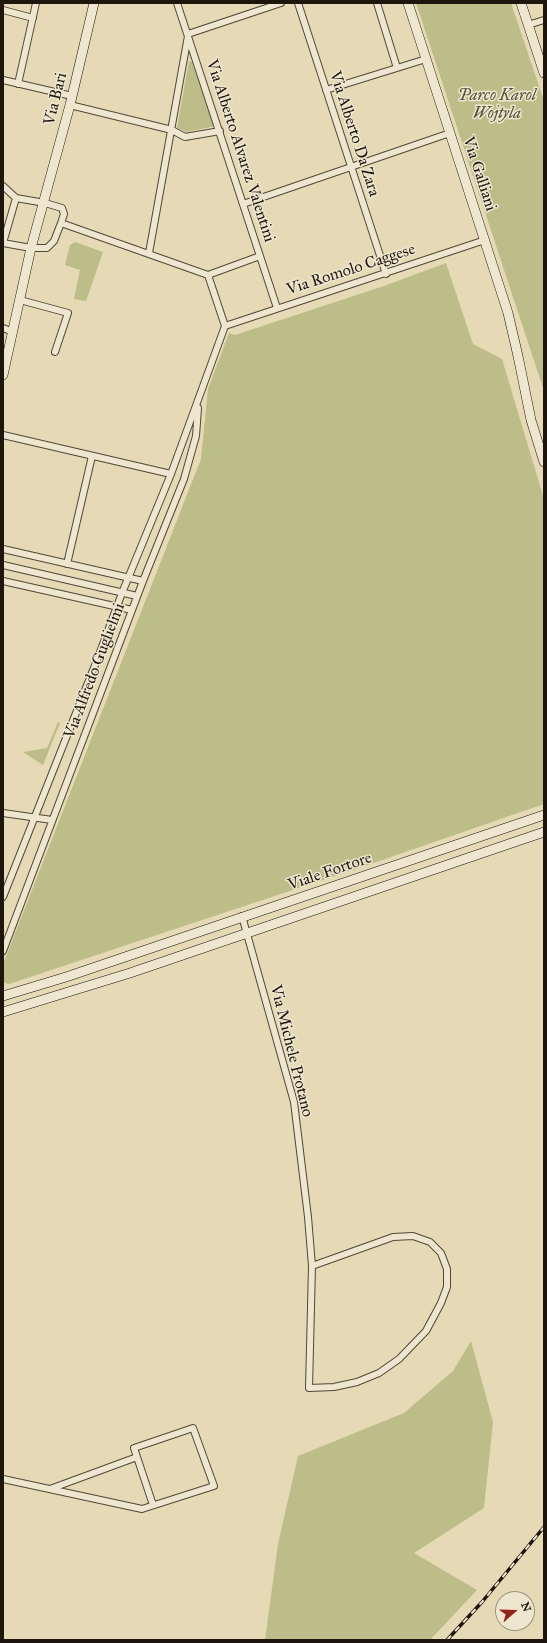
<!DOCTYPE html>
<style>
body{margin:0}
#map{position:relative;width:547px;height:1643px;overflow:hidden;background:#e6d9b6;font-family:"IM FELL Great Primer",serif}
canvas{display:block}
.frame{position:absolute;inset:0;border:4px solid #1e160c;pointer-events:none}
.north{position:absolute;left:495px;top:1591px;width:40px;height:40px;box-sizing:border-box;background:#efe6d0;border:1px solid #9b9382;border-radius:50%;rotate:70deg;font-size:11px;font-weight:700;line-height:16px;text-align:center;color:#1e160c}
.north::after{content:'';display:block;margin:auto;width:14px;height:18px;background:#8f2418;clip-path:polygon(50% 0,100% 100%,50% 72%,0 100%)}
</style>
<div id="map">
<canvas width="547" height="1643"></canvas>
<div class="frame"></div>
<div class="north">N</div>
</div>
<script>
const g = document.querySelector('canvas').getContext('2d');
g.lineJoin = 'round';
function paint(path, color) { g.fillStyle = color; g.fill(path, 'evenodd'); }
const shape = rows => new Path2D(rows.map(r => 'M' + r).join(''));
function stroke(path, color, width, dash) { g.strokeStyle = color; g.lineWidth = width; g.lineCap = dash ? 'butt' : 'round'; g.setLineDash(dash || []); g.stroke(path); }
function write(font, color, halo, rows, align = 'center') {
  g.font = font + ' "IM FELL Great Primer",serif'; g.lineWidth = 3; g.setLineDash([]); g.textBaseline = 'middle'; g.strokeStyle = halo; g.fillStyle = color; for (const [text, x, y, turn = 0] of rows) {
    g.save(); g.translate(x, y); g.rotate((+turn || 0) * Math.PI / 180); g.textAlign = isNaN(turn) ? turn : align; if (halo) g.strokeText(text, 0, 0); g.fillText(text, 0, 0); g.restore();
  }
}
const green = shape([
 [416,3,511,3,544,101,544,391],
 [189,61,192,62,215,126,187,132,177,128],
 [75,242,103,252,86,301,74,299,80,270,65,265,70,245],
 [446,263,473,344,502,359,544,499,544,804,362,867,9,984,5,983,3,981,3,964,201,459,208,389,229,333,235,335,384,286],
 [58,722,60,723,43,765,23,752,47,748],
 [471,1341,493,1422,484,1508,414,1553,477,1590,430,1640,265,1640,278,1544,298,1456,404,1413,453,1371]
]);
const street = shape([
 [177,3,277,308],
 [298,3,386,274],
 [377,3,397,68],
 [3,10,33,18],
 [528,25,544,20],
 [188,34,281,3],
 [3,80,72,96],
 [18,84,36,3],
 [326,90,426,59],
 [70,105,172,130,185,137,220,131],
 [3,186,16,198,45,203,62,208,64,214,61,223,54,241,47,248,31,248,3,243,16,198],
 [243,204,450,133],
 [61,223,208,275,225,326],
 [149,253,188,36],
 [208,275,260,256],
 [20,300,68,313,55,352],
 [225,326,485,240],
 [3,328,13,332],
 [3,435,171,474],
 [3,549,143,581],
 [67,564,92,456],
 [3,565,137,596],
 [3,581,132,610],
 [3,813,52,820],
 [3,897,99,655,122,593,171,474,225,326],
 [242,916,294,1102,308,1217,312,1266,309,1388,334,1387,357,1382,379,1373,399,1359,426,1331,441,1303,447,1287,447,1269,441,1253,430,1242,413,1236,393,1237,312,1266],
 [3,951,143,581,184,479,196,436,198,408],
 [3,1479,142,1509,214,1486,193,1428,134,1448,153,1505],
 [50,1489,137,1457]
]);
const secondary = shape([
 [408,3,508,313,518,356,531,420,544,462],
 [521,3,544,73],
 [3,375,31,248,70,105,94,3],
 [3,996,66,977,544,815],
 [3,1012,130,973,544,832]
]);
const rail = shape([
 [447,1640,482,1602,544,1527]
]);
const parkNames = [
 ["Parco Karol",497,96],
 ["Wojtyla",497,114]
];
const streetNames = [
 ["Via Bari",56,99,-76],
 ["Via Alberto Da Zara",354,134,72],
 ["Via Alberto Alvarez Valentini",240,151,72],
 ["Via Galliani",479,174,72],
 ["Via Romolo Caggese",351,270,-18],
 ["Via Alfredo Guglielmi",95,671,-69],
 ["Viale Fortore",330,872,-19],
 ["Via Michele Protano",291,1051,76]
];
paint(green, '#bcbd89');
stroke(street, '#504736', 8);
stroke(secondary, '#1e160c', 10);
stroke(street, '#efe6d0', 6);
stroke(secondary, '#efe6d0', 9);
stroke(rail, '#1e160c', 3.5);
stroke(rail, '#efe6d0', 2, [6]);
write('italic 16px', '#555038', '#efe6d0', parkNames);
write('16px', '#1e160c', '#efe6d0', streetNames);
</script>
